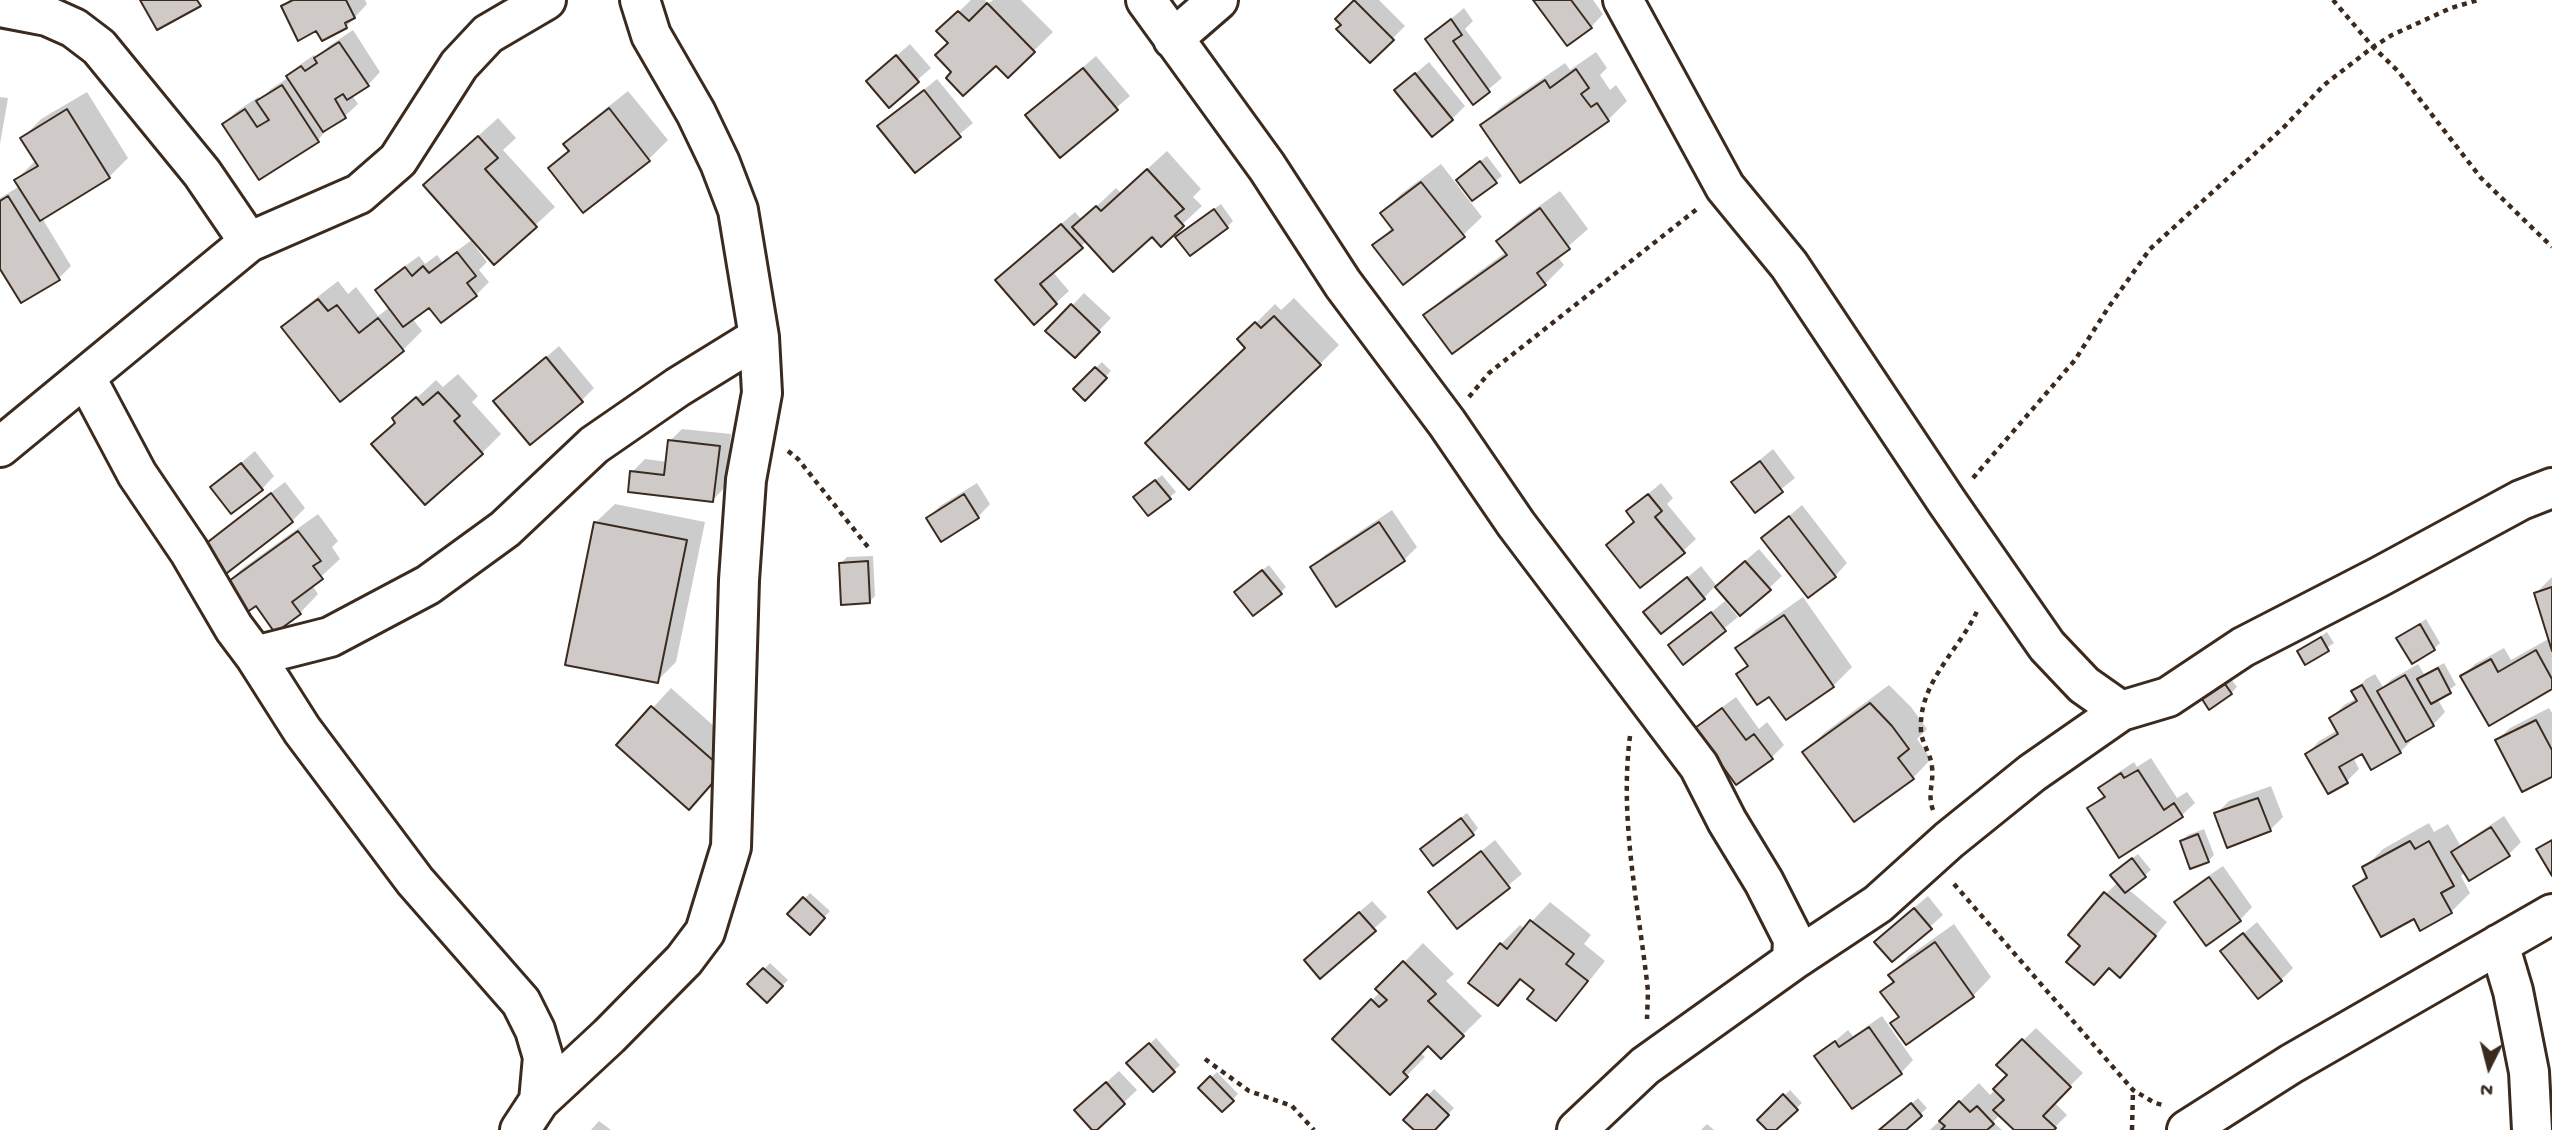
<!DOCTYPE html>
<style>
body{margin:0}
#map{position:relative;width:2552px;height:1130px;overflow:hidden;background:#fff;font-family:"Gochi Hand",sans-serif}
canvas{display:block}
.north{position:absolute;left:2454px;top:1032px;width:70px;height:70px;-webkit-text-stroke:5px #fff;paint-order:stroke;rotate:186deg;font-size:19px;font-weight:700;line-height:28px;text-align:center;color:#3b2a1e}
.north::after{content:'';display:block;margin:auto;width:24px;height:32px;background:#3b2a1e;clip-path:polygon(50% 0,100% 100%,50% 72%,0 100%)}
</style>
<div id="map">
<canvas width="2552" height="1130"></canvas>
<div class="north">N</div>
</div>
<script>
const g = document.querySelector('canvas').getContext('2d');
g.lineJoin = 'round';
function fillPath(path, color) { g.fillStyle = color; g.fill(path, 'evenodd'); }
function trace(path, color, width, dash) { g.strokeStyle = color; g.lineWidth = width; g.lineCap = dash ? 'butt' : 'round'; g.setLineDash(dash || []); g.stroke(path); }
const shadow = new Path2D(`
 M289,0h76l2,4 -21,23 -63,-20z
 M971,0h14l3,4 5,-4h28l32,32 -45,44 -12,-12 -42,8 -4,-29 -11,-12z
 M1356,0h23l26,26 -35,35 -33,-42z
 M1536,0h57l10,14 -12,13z
 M1464,8l9,13 -8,8 37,49 -29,24 -46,-63z
 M353,30l27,42 -12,13 -16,10 6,9 -13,12 -15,10 -12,14 -58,38 -36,-54 12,-12 22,-15 2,3 11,-11 18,-12 12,-13 13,-9 3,3 12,-12z
 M910,44l21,24 -42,37 -8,-36z
 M1596,52l11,16 -7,7 10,15 6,-5 11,16 -19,19 -126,5 19,-18 64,-44 5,7z
 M1096,56l34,40 -70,60 -33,-41z
 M1429,62l36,44 -13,13 -56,-29z
 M937,79l36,44 -58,48 -35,-45z
 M628,91l40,49 -19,19 -65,52 -34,-42 20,-20 -5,-5 19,-18z
 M87,92l41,66 -19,19 -67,41 29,48 -12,12 -59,-13v-67l20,-12 -4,-6 20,-20 -13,-22 18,-19z
 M0,97l8,1 -8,46z
 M498,118l18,20 -13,12 52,57 -61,56 -20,-23 -2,2 15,20 -8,8 10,12 -13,13 -35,26 -12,-16 -17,13 10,13 -19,19 -120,-23 19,-18 36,-28 10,13 8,-7 22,29 12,-9 -13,-17 13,-13 29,-21 6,8 12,-9 5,7 31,-23 -29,-72z
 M1167,151l34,38 -8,8 9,9 -41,38 -9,-10 -65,7 -35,30 17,20 -13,12 -59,-23 78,-68 7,8 34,-32 5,5z
 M1487,156l15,20 -29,23 -9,-25z
 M1441,164l41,53 -19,18 -89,10 19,-18 -11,-14 19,-19z
 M1560,191l28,38 -31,27 7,9 -19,19 -119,32 19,-19 61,-45 -8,-11 19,-19z
 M1221,204l12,17 -6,6 -44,4z
 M1084,293l27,25 -36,38 -27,-25z
 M1294,298l45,47 -19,19 -73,-17 -7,-8 35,-35 6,6z
 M559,346l35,42 -12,12 -86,1z
 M1102,362l9,9 -26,27 -10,-9z
 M458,374l20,22 -6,6 29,32 -19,19 -109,-9 23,-23 -2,-2 42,-39 7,7z
 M682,429l49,5 -6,53 -12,13 -81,-28 13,-13 23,3 2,-21z
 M1773,449l22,29 -40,32 -22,-28z
 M255,451l19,25 -12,13 -50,-2z
 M1162,475l14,17 -28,22 -7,-23z
 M285,482l20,26 -13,13 -74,57 -20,-26 12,-13z
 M977,483l13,21 -12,13 -50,1 12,-12z
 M1661,483l12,15 -6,6 29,35 -13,12 -75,-6 28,-24 -8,-10z
 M615,504l90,18 -29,140 -19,19 -61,-159z
 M1802,505l45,58 -12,13 -72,-38z
 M1392,510l25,37 -13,13 -92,7 13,-12z
 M318,514l20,27 -6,6 8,12 -28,26 6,9 -18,19 -44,-9 -32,-18 19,-18z
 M1759,549l23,27 -13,12 -39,-14z
 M873,556l2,40 -6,6 -28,-39 6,-6z
 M1269,565l17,22 -6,6 -38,-7z
 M1701,566l15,19 -12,13 -58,14z
 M2552,577v110l-90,-10 13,-13 29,-16 7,12 39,-22 -14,-45z
 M1803,597l49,70 -19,19 -63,8 -32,-20 11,-10 -11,-16 18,-18z
 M1725,601l13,16 -55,45 -13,-16z
 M2426,619l14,24 -6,6 -36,-11z
 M2327,632l7,11 -28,19 -7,-11z
 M2444,663l12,22 -19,13 8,14 -12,13 -22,12 2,2 -13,13h-38l-9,5 6,12 -12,12 -40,-27 12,-13 19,-11 -7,-12 13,-13 13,-7 -4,-6 13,-13 9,-5 8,13 9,-8 26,-15 6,10z
 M2231,679l6,8 -6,6 -27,7z
 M1889,685l22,22 16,22 -10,10 14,20 -18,19 -108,-26 19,-19z
 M671,688l71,63 -34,37 -89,-43z
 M1736,697l23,32 8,-7 17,23 -13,13 -74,-30 13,-12z
 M2549,708l3,5v62l-55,-35 13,-12z
 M2151,758l26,40 10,-6 8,11 -13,12 -62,40 -31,-47 16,-14 -4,-6 12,-12 21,-14 3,5z
 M2271,786l12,31 -13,13 -54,-16 13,-13z
 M1467,813l11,15 -5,6 -45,9z
 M2504,816l17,26 -13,13 -43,17 -4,4 9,17 -19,19 -30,16 -6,-11 -60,-31 12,-12 -3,-6 19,-19 46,-26 5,9 14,-8 12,21z
 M2204,829l10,26 -6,6 -26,-20 6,-6z
 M1495,840l27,34 -64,52 -27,-34z
 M2138,854l13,16 -23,19 39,33 -34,41 -50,-17 23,-52 12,-12v-13z
 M2223,866l29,41 -12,13 -64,-17 12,-13z
 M810,893l20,18 -20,21 -20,-18z
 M1928,896l15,19 -50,45 -4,-31z
 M1372,901l15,16 -67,59 -2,-29z
 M1550,902l41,33 -7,9 21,17 -31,39 -18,19 -19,-29 -15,-12 -24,26 3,-60 19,-19 5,4z
 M2257,922l36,46 -12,12 -58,-29z
 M1954,924l37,53 -18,19 -80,27 7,-7 -17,-24 12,-12 -5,-5 19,-19z
 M1423,943l31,31 -8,7 36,35 -41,40 -13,-12 -8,8 5,5 -35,36 -55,-54 45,-47 -2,-3z
 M770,963l18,17 -21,21 -17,-17z
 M1882,1016l31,44 -12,13 -84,-17 31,-26 5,6z
 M2036,1028l47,45 -29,29 13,13 -15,15h-36l-16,-15 -7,7 9,8h-72l49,-47 11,12 20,-20 -11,-11z
 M1156,1038l24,27 -27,25 -24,-27z
 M1119,1071l18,19 -42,40 -6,-32z
 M1217,1072l21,22 -16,16 -22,-22z
 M1434,1089l20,19 -21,22h-16l-11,-10z
 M1790,1090l12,13 -29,27h-4l-10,-10z
 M1918,1098l9,10 -24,22h-22z
 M599,1121l12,9h-20z
 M1707,1124l7,6h-13z`);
const building = new Path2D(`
 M140,0h57l4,6 -44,24z
 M293,0h53l9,18 -10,5 2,5 -25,13 -6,-10 -18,10 -17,-35z
 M1354,0l40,40 -24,23 -34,-34 5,-4 -6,-6z
 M1533,0h38l21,28 -25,18z
 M987,3l48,49 -27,26 -12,-12 -33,30 -17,-18 5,-6 -16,-17 13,-12 -12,-12 22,-20 11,10z
 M1451,19l11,16 -9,6 37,51 -17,13 -48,-66z
 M339,42l30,44 -22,14 -4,-6 -8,5 11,19 -23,14 -37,-56 15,-10 4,5 12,-8 -3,-5z
 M896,55l23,27 -30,26 -23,-27z
 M1083,68l35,42 -58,48 -35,-43z
 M1576,69l13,19 -8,6 10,13 6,-4 12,18 -89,62 -40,-58 65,-45 5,8z
 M1415,73l38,47 -21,17 -38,-47z
 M282,85l37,57 -60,38 -37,-56 23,-15 12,18 12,-7 -13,-19z
 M924,90l37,47 -46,36 -38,-47z
 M609,108l41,53 -67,52 -35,-45 21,-17 -6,-7z
 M67,109l43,69 -70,43 -26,-41 24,-14 -18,-28z
 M478,136l20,22 -13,11 52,58 -43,38 -71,-80z
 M1480,161l17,22 -25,18 -16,-21z
 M1147,169l37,40 -9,7 9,10 -23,21 -9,-10 -39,35 -41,-45 24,-21 5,5z
 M1421,182l44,55 -62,48 -31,-40 21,-15 -13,-17z
 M8,196l52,84 -39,23 -21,-34v-68z
 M1540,208l30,41 -33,24 9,12 -94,69 -29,-39 84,-60 -11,-14z
 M1214,209l14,19 -38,28 -15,-19z
 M1061,224l22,24 -43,36 17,20 -23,21 -39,-45z
 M457,252l19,24 -9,7 10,13 -36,27 -12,-15 -26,19 -28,-37 30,-23 7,9 11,-10 6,7z
 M318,299l10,12 9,-6 22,28 19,-15 26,33 -64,51 -59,-75z
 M1071,304l29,28 -25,26 -30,-27z
 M1274,316l47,49 -132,125 -44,-47 100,-95 -8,-9 18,-17 6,6z
 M546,357l37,45 -53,43 -37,-44z
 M1095,367l12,11 -22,23 -12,-12z
 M438,392l22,24 -6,5 29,33 -58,51 -54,-61 24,-21 -3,-5 24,-21 7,8z
 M668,440l52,6 -7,56 -85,-10 2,-21 34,4z
 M1760,461l23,31 -28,21 -24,-31z
 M241,463l22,27 -32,24 -21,-27z
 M1155,480l16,19 -23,17 -15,-19z
 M271,493l22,29 -75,58 -23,-28z
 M964,494l15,24 -38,24 -15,-24z
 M1648,494l14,17 -7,6 30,36 -45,35 -34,-43 28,-23 -8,-11z
 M1789,516l47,61 -28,21 -47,-60z
 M594,522l93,18 -29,143 -93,-18z
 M1379,522l26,39 -69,46 -26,-40z
 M298,531l23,30 -8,5 10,13 -31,23 9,12 -26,19 -19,-27 -13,9 -21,-29z
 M868,561l2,42 -29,2 -2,-42z
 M1745,561l26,29 -31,26 -25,-29z
 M1262,570l20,24 -29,22 -19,-24z
 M1687,577l18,22 -44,35 -18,-22z
 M2552,587v64l-18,-58z
 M1711,612l15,19 -43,34 -15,-20z
 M1784,615l50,72 -48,33 -17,-23 -12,8 -21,-31 12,-8 -13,-18z
 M2420,624l15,26 -23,14 -16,-26z
 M2321,637l8,14 -24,14 -8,-14z
 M2536,650l16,29v10l-63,37 -29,-50 31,-17 7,13z
 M2438,668l13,25 -20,11 -14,-25z
 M2405,675l29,51 -28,16 -29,-51z
 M2225,684l7,10 -23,16 -7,-11z
 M2362,685l39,68 -30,17 -9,-16 -23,13 9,16 -20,11 -23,-40 33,-20 -9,-16 28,-17 -6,-10z
 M1870,703l22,23 17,23 -11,9 16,21 -60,43 -52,-70z
 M651,706l73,64 -35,40 -73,-65z
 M1722,708l24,32 8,-6 19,25 -37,26 -41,-57z
 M2536,720l16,30v27l-30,15 -27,-52z
 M2138,770l26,40 10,-7 9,14 -64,41 -32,-50 18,-11 -7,-9 23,-15 3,5z
 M2258,798l13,33 -44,17 -13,-35z
 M1461,818l13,17 -41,31 -13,-17z
 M2491,827l19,29 -41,25 -18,-29z
 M2198,834l11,28 -19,7 -10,-28z
 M2552,840v36l-16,-27z
 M2410,841l5,8 14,-8 25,45 -13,7 11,20 -32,18 -6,-12 -33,18 -28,-51 14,-8 -5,-11z
 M1481,851l29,37 -53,41 -29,-37z
 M2132,858l14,19 -21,16 -15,-18z
 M2209,877l32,44 -35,25 -32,-44z
 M2104,892l52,44 -36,42 -11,-10 -15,17 -28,-23 14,-16 -12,-11z
 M803,897l22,21 -15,17 -23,-21z
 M1914,908l18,21 -40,33 -18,-20z
 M1359,912l17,19 -56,48 -16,-19z
 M1530,920l44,34 -8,10 22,17 -32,40 -29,-22 7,-9 -14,-11 -22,27 -30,-23 32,-40 7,6z
 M2243,933l39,48 -24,18 -38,-48z
 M1935,942l39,55 -68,48 -16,-22 9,-6 -19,-25 14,-10 -6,-7z
 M1403,961l33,33 -8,7 36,35 -23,23 -13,-13 -25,26 5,5 -18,18 -58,-56 39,-40 8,8 8,-7 -12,-11z
 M763,968l20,18 -16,17 -20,-19z
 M1869,1027l33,47 -50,35 -38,-53 21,-15 4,6z
 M2022,1039l49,48 -28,29 13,12 -2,2h-40l-21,-20 11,-10 -11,-11 14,-14 -11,-10z
 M1149,1043l26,29 -22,20 -27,-29z
 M1210,1076l24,25 -12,11 -24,-24z
 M1106,1082l19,22 -28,26h-5l-18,-20z
 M1427,1094l22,21 -14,15h-21l-11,-10z
 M1783,1094l15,16 -22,20h-9l-10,-10z
 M1959,1101l11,11 7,-6 17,18 -7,6h-46l4,-4 -6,-5z
 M1911,1103l11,13 -16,14h-27z`);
const path = new Path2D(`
 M2333,0l40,47 25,24 83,107 71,69
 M1469,397l20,-24 208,-164
 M788,451l10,8 70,88
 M1973,478l102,-118 33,-52 42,-59 134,-122 40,-42 49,-38 19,-12 59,-27 27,-8
 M1630,736c-11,85 9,171 18,255l-1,28
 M1933,810c-6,-16 1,-27 -1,-43 -1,-13 -10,-23 -11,-36 -3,-49 39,-81 57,-122
 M1954,884l179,206 22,13 8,2
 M1205,1059l44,32 43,15 22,24
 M2132,1130l1,-40`);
const minor = new Path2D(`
 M1146,0l121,167 76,117 104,139 69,101 183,242 28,55 37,61 29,57 -1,22 -147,105 -68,64
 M1623,0l102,187 64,78 158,237 100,144 37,39 37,26 47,-14 75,-50 136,-70 142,-77 31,-12
 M0,7l47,9 27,12 25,19 103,126 47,69
 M1173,39l45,-39
 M86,378l51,96 52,77 45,77 21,28 47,74 113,151 106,121 14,28 8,27 -4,44
 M0,447l249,-205 110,-48 39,-34 61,-95 29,-31 58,-34
 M255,656l75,-19 98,-52 77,-56 89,-84 84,-58 81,-50
 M2499,944l14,47 16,81 3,58
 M1792,961l86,-57 71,-64 83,-67 89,-62
 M520,1130l19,-29 70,-65 75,-76 21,-28 26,-85 8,-267 7,-100 16,-87 -3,-56 -21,-127 -18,-47 -24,-50 -45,-78 -11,-35
 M2187,1130l104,-66 261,-150`);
fillPath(shadow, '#0003');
fillPath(building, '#cfcac7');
trace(building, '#3b2a1e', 2);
trace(minor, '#3b2a1e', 44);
trace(path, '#3b2a1e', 4.5, [5, 5]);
trace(minor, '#fff', 38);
</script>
